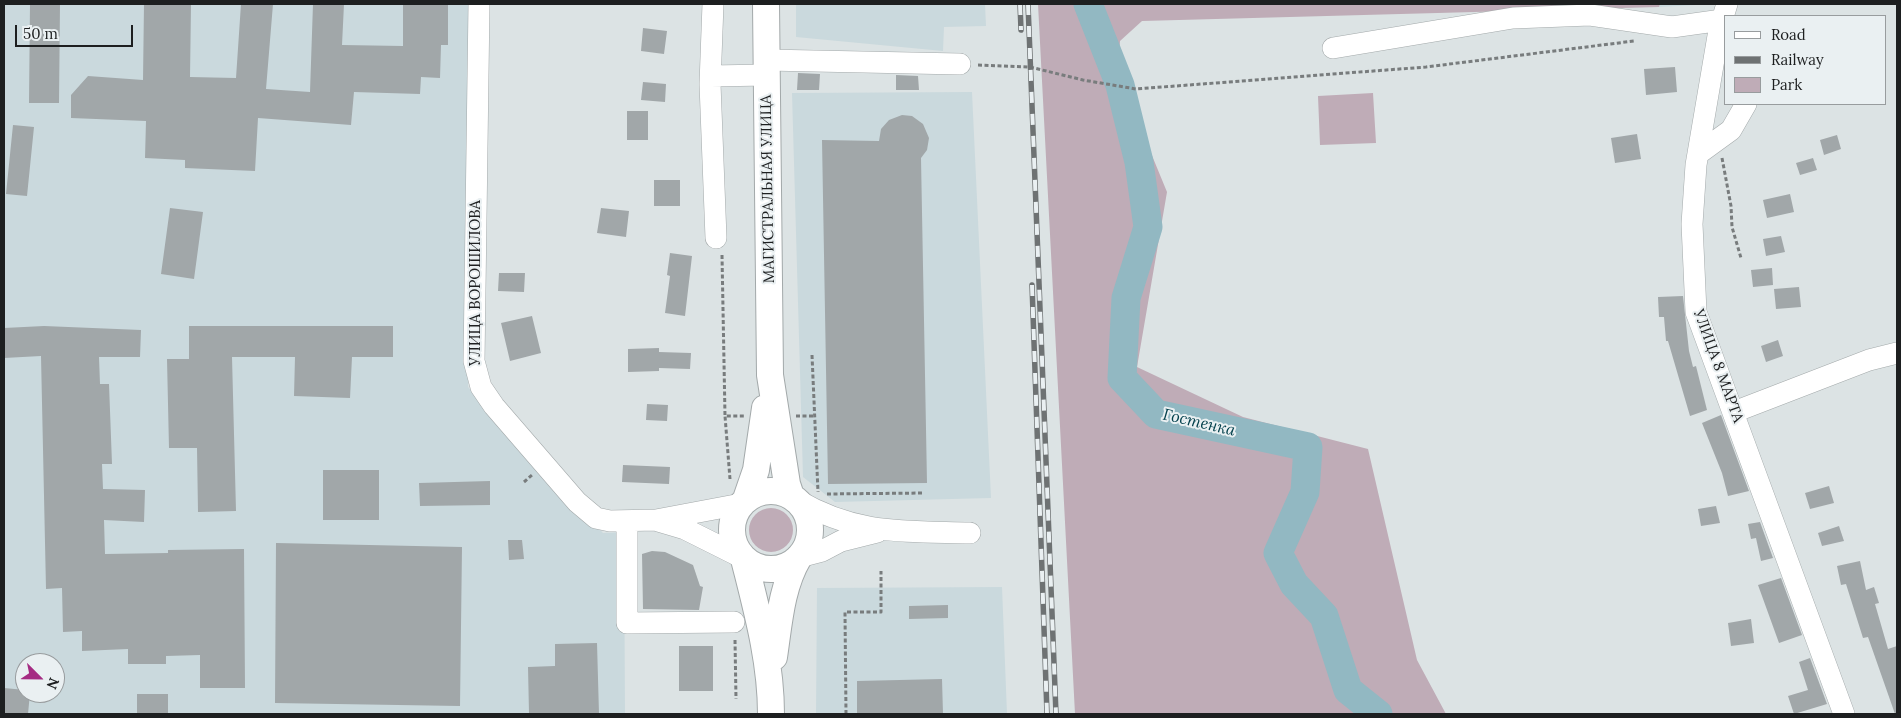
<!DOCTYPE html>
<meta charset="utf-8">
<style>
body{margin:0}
#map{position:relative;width:1901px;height:718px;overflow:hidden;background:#dce3e4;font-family:Lora,serif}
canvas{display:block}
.frame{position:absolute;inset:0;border:5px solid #1d1f20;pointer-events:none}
.legend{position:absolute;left:1724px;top:15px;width:162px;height:90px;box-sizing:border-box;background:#eaf0f2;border:1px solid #989c9e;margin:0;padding:6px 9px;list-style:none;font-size:15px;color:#1d1f20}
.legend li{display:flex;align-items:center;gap:10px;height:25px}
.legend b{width:25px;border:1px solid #989c9e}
.north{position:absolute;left:15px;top:653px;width:50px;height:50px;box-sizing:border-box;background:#eaf0f2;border:1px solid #989c9e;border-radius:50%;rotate:113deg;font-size:14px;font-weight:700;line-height:20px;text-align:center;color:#1d1f20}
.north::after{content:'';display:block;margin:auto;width:18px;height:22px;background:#a52c83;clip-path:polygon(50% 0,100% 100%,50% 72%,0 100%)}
.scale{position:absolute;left:15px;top:25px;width:118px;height:22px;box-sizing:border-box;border:2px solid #1d1f20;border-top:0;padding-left:6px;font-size:15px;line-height:18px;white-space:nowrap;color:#1d1f20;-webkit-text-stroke:4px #eaf0f2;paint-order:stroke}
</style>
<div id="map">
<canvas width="1901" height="718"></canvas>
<div class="frame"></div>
<ul class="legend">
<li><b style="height:6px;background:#fff"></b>Road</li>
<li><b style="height:6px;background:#6e7273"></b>Railway</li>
<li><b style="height:14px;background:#bfacb7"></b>Park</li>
</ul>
<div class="north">N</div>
<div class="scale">50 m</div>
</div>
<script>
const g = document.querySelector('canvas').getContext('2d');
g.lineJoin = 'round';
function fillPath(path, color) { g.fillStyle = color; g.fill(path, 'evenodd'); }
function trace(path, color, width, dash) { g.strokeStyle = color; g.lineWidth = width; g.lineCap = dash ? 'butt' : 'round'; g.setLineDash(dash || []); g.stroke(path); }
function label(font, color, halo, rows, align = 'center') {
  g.font = font + ' Lora,serif'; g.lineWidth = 4; g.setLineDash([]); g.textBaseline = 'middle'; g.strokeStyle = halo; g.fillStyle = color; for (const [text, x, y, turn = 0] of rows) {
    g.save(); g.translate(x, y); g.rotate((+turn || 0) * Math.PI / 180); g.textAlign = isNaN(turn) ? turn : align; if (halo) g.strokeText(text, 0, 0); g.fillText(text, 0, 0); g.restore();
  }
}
const built = new Path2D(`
 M4,4h474l-10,383 135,146 21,-1 1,182h-621zM25,663h30v30h-30z
 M796,4h189l1,22 -42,1 -1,24 -147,-14z
 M1660,4h53l-54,3z
 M972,92l19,406 -156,4 -32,-25 -11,-384z
 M1002,587l5,127h-191l1,-126z`);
const green = new Path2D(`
 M1038,4h622l-1,3 -517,14 -22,20 -2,32 49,119 -30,175 106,50 125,32 49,211 29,54h-371z
 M1373,93l3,50 -56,2 -2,-49z
 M749 530a22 22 0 1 1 44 0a22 22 0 1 1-44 0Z`);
const river = new Path2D(`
 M1088,4l32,81 19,77 9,65 -22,71 -4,80 34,36 152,33 -3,45 -27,61 16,31 30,32 24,74 30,24`);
const building = new Path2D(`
 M30,4h30l-1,99h-30z
 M144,4h47l-1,73 46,1 5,-74h32l-7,85 44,3 3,-88h31l-2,41 61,1v-42h45v41h-7l-1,33 -19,-1 -1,17 -66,-2 -3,33 -93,-7 -3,53 -70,-3v-8l-40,-2 1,-37 -75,-3v-23l17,-19 55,4z
 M643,28l24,3 -3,23 -23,-3z
 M1675,67l2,25 -31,3 -2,-26z
 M798,73l22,1 -1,16h-22z
 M896,75l22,1 1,14h-23z
 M643,82l23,2 -1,18 -24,-2z
 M627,111h21v29h-21z
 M902,115l10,1 11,8 6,14 -2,12 -6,8 6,325 -99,1 -6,-344 57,1 2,-12 8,-9z
 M13,125l21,2 -7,69 -21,-2z
 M1637,134l4,25 -26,4 -4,-25z
 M1837,135l4,14 -17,6 -4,-15z
 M1813,158l4,12 -17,5 -4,-12z
 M654,180h26v26h-26z
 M1790,194l4,18 -27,6 -4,-18z
 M170,208l33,4 -9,67 -33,-5z
 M601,208l28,3 -3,26 -29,-4z
 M1781,236l4,16 -19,4 -3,-17z
 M670,253l22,3 -7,60 -20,-3 5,-37 -3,-1z
 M1772,268l1,17 -20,2 -2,-17z
 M499,273h26l-1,19 -26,-1z
 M1799,287l2,20 -25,2 -2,-20z
 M1683,296l6,55 4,16 3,-1 11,44 -17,6 -22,-75h-2l-2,-24h-5l-1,-20z
 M532,316l9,37 -31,8 -9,-38z
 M44,326l97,4 -1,27h-41l1,27h9l3,80h-10l1,25 42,1 -1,32 -40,-2 1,34 63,-1v-3l76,-1 1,139h-45v-33l-34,1v8h-38v-15l-46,2v-20l-19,1 -1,-44 -16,1 -5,-233 -37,2v-30z
 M189,326h204v31h-41l-2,41 -56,-2 1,-39h-63l4,154 -38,1 -1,-64h-28l-2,-89h22z
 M1778,340l5,16 -17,6 -5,-16z
 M659,348v4l32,1 -1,16 -31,-1v3l-31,1v-23z
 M647,404l21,1 -1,16 -21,-1z
 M1721,415l28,76 -21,5 -6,-23 -20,-50z
 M623,465l47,2 -1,17 -47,-2z
 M323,470h56v50h-56z
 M490,481v24l-70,1 -1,-23z
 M1829,486l5,17 -24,6 -5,-16z
 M1716,506l4,17 -19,3 -3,-17z
 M1760,522l13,36 -12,3 -5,-23 -5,1 -3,-15z
 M1839,526l5,15 -22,5 -4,-13z
 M508,540h14l2,19 -15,1z
 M276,543l186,4 -2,159 -185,-3z
 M652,551l13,1 28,13 7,21 3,1 -4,23 -56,-1 -1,-55z
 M1860,561l6,29 8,-3 5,16 -4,1 13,45 9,-3v68h-2l-27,-77 -5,1 -17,-54 -5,1 -4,-19z
 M1781,578l21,57 -23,8 -21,-58z
 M948,605v13l-39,1v-13z
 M1751,619l3,24 -23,3 -3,-23z
 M597,643l2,71 -70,-1 -1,-46 27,-1v-22z
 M679,646h34v45h-34z
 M1810,658l17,46 -33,10 -6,-18 20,-6 -9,-28z
 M942,679l1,35h-86v-33z
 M4,688l21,2v3h5l-2,21h-24z
 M137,694h31v20h-31z`);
const path = new Path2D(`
 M978,65l52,2 53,13 53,9 290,-22 208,-26
 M1722,158l9,48 1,21 9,31
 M722,255l3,161
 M812,355l6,137
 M796,416h17
 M730,479l-5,-63h20
 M524,482l8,-7
 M827,494l97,-1
 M735,640l1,59
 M846,714l-1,-102h36v-41`);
const minor = new Path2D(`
 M479,4l-5,357 7,26 13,19 83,96 19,16 14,3 46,-1 85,-16
 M713,4l-3,80 6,154
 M1727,4l-8,26 -23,135 -4,59 4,88 148,402
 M1333,48l180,-30 77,-3 82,12 50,-7
 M766,60l194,4
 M711,76l56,-1
 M1698,154l33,-24 15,-26
 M1734,412l135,-52 28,-7
 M797,500c59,35 107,31 173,33
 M627,521v102l107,-1
 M658,521l27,8 56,28
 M799,557l23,-6 19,-10 36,-9`);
const major = new Path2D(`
 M766,4l4,371 17,109 4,12
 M732 530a39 39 0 1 1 78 0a39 39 0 1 1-78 0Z
 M746,499l10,-29 9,-62
 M744,559c13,52 27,102 27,155
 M774,657c5,-33 7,-70 25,-100`);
const rail = new Path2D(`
 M1020,4l1,26
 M1028,4l28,710
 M1032,285l15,429`);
const streetNames = [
 ["МАГИСТРАЛЬНАЯ УЛИЦА",768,189,-91],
 ["УЛИЦА ВОРОШИЛОВА",476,283,-90],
 ["УЛИЦА 8 МАРТА",1718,366,70]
];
const waterNames = [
 ["Гостенка",1199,423,13]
];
fillPath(built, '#cad9dd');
fillPath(green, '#bfacb7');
trace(river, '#92b8c2', 29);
fillPath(building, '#a1a7a9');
trace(minor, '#a3a9aa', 22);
trace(major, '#a3a9aa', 28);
trace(path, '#787c7d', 3, [4, 2.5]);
trace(minor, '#fff', 21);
trace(major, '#fff', 26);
trace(rail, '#6e7273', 5.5);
trace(rail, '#eaf0f2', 4, [11]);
label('15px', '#1d1f20', '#eaf0f2', streetNames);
label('italic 16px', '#03404c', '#eaf0f2', waterNames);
</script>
